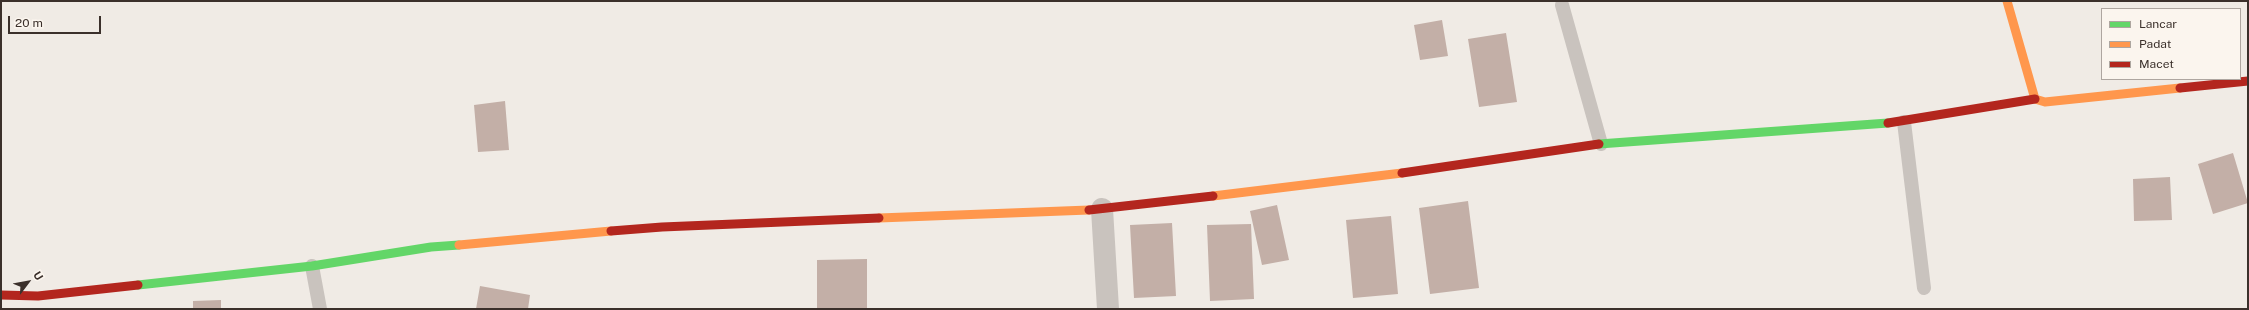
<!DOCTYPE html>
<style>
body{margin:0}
#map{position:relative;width:2249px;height:310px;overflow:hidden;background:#f0ebe5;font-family:"Public Sans",sans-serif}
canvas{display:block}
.frame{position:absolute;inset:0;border:2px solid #3b302b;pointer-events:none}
.legend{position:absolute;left:2101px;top:8px;width:140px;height:72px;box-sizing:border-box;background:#fbf5ee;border:1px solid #aea6a0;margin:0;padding:5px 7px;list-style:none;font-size:12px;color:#3b302b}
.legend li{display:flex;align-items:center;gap:8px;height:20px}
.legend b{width:20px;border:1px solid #aea6a0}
.north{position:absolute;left:8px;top:262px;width:40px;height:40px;-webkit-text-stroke:3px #fbf5ee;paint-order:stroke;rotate:58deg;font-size:11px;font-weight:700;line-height:16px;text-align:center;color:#3b302b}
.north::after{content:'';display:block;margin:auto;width:14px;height:18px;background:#3b302b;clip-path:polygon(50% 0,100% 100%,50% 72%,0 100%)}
.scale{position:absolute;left:8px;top:16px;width:93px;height:18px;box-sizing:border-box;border:2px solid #3b302b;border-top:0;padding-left:5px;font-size:12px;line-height:14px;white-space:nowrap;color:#3b302b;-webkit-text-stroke:3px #fbf5ee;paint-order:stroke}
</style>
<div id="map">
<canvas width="2249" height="310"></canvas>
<div class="frame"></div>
<ul class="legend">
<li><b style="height:5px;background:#63d668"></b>Lancar</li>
<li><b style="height:5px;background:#ff974d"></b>Padat</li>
<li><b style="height:5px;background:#b3261e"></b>Macet</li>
</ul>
<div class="north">U</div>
<div class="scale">20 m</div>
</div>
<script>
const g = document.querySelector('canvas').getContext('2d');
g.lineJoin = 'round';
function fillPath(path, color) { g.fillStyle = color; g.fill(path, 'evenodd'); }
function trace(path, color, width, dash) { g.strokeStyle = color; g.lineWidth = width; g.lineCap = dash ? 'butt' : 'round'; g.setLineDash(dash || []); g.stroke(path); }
const building = new Path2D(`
 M1442,20l6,36 -28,4 -6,-35z
 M1506,33l11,69 -38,5 -11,-68z
 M505,101l4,49 -31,2 -4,-47z
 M2233,153l15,50 -35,11 -15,-50z
 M2170,177l2,43 -38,1 -1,-42z
 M1468,201l11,87 -49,6 -11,-86z
 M1277,205l12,55 -27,5 -12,-54z
 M1391,216l7,78 -45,4 -7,-78z
 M1172,223l4,73 -42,2 -4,-73z
 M1251,224l3,75 -44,2 -3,-76z
 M867,259v50h-50v-49z
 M480,286l50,9 -2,14h-52z
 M221,300v9h-28v-8z`);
const lane = new Path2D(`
 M1562,5l39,139
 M1904,122l20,166
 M312,266l8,43`);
const street = new Path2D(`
 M1102,209l6,100`);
const fast = new Path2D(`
 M1599,144l289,-21
 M138,285l174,-19 119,-19 28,-2`);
const slow = new Path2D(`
 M2007,1l28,98 10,3 135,-14
 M1213,196l189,-23
 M879,218l210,-8
 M459,245l152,-14`);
const jam = new Path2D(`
 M2180,88l68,-7
 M1888,123l147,-24
 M1402,173l197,-29
 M1089,210l124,-14
 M611,231l51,-4 217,-9
 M1,295l37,1 100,-11`);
fillPath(building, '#c3afa7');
trace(lane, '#c9c3be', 14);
trace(street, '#c9c3be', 22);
trace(fast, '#63d668', 9);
trace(slow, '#ff974d', 9);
trace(jam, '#b3261e', 9);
</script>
